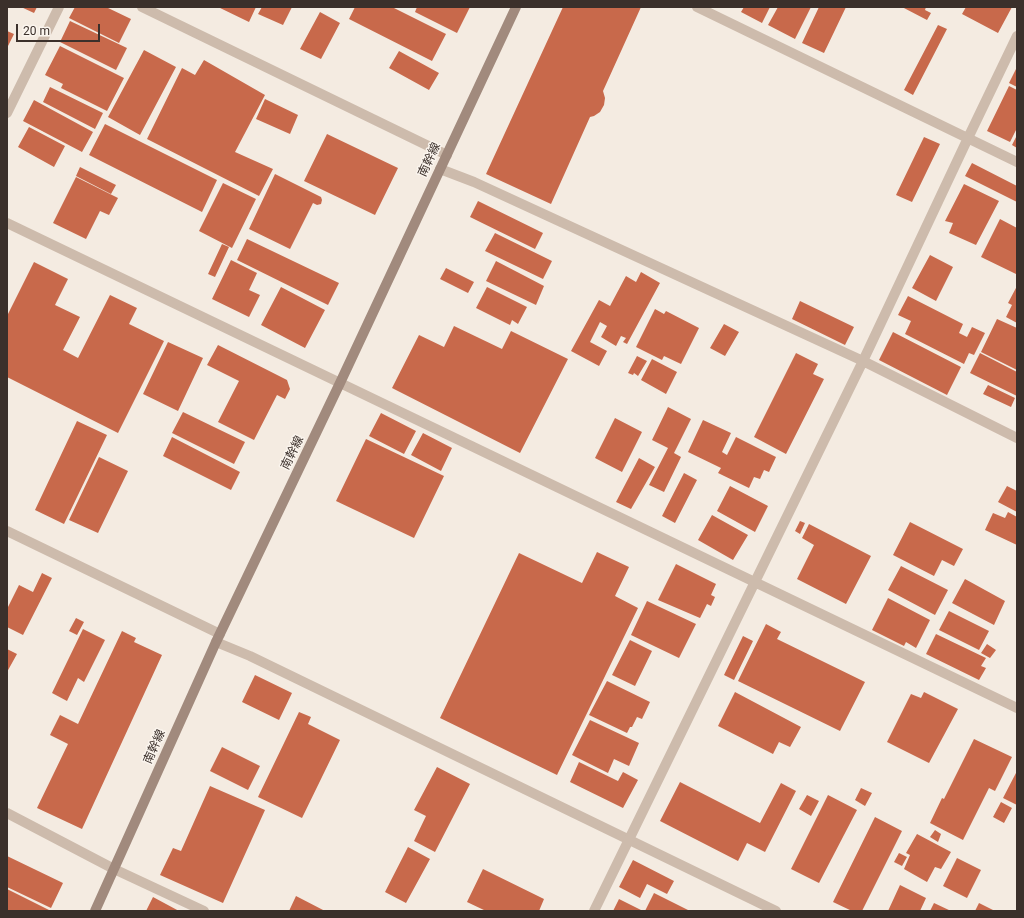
<!DOCTYPE html>
<meta charset="utf-8">
<style>
body{margin:0}
#map{position:relative;width:1024px;height:918px;overflow:hidden;background:#f4ebe1;font-family:Roboto,sans-serif}
canvas{display:block}
.frame{position:absolute;inset:0;border:8px solid #3b302b;pointer-events:none}
.scale{position:absolute;left:16px;top:24px;width:84px;height:18px;box-sizing:border-box;border:2px solid #3b302b;border-top:0;padding-left:5px;font-size:12px;line-height:14px;white-space:nowrap;color:#3b302b;-webkit-text-stroke:3px #fbf5ee;paint-order:stroke}
</style>
<div id="map">
<canvas width="1024" height="918"></canvas>
<div class="frame"></div>
<div class="scale">20 m</div>
</div>
<script>
const g = document.querySelector('canvas').getContext('2d');
g.lineJoin = 'round';
function fillPath(path, color) { g.fillStyle = color; g.fill(path, 'evenodd'); }
function trace(path, color, width, dash) { g.strokeStyle = color; g.lineWidth = width; g.lineCap = dash ? 'butt' : 'round'; g.setLineDash(dash || []); g.stroke(path); }
function label(font, color, halo, rows, align = 'center') {
  g.font = font + ' Roboto,"Noto Sans JP",sans-serif'; g.lineWidth = 3; g.setLineDash([]); g.textBaseline = 'middle'; g.strokeStyle = halo; g.fillStyle = color; for (const [text, x, y, turn = 0] of rows) {
    g.save(); g.translate(x, y); g.rotate((+turn || 0) * Math.PI / 180); g.textAlign = isNaN(turn) ? turn : align; if (halo) g.strokeText(text, 0, 0); g.fillText(text, 0, 0); g.restore();
  }
}
const building = new Path2D(`
 M21,7h16l-3,6z
 M75,7h31l25,12 -12,24 -50,-25z
 M218,7h38l-7,15z
 M262,7h30l-9,18 -25,-11z
 M355,7h37l54,27 -14,27 -83,-42z
 M417,7h53l-13,26 -42,-21z
 M563,7h78l-38,84 2,7 -1,7 -4,7 -6,4 -4,1 -39,87 -65,-30z
 M744,7h26l-8,16 -21,-11z
 M778,7h33l-16,32 -27,-14z
 M819,7h27l-22,46 -22,-10z
 M902,7h24l-1,3 6,3 -4,7z
 M966,7h46l-14,26 -36,-19z
 M320,12l20,11 -19,36 -21,-10z
 M70,21l57,27 -11,22 -56,-28z
 M938,25l9,4 -34,66 -9,-5z
 M7,31l7,3 -7,14z
 M60,46l64,32 -17,33 -46,-23 2,-4 -18,-9z
 M144,50l32,17 -36,68 -32,-18z
 M399,51l40,22 -10,17 -40,-22z
 M204,60l61,35 -30,57 38,17 -14,27 -112,-57 35,-71 13,7z
 M1017,67v20l-8,-4z
 M1009,86l8,4v38l-7,14 -23,-11z
 M50,87l53,26 -8,16 -52,-27z
 M265,99l33,16 -8,19 -34,-15z
 M34,100l59,32 -11,20 -59,-31z
 M105,124l112,56 -15,32 -113,-57z
 M29,127l36,19 -11,21 -36,-20z
 M327,134l71,34 -23,47 -71,-34z
 M1017,135v13l-5,-3z
 M924,137l16,7 -28,58 -16,-7z
 M972,163l45,23v16l-52,-26z
 M80,167l36,18 -5,9 -35,-18z
 M275,174l46,23 1,3 -1,4 -4,1 -4,-2 -23,46 -41,-20z
 M76,177l42,21 -9,17 -9,-4 -14,28 -33,-16z
 M223,183l33,16 -24,49 -33,-17z
 M964,184l35,17 -23,44 -27,-12 4,-10 -8,-2z
 M478,201l65,32 -8,16 -65,-32z
 M1000,219l17,9v44l-1,2 -35,-17z
 M495,233l57,28 -9,18 -58,-28z
 M247,239l92,44 -11,22 -91,-45z
 M222,244l7,3 -14,30 -7,-3z
 M930,255l23,12 -17,34 -24,-13z
 M231,260l26,13 -8,17 11,5 -11,22 -37,-18z
 M496,261l48,25 -8,19 -50,-24z
 M34,262l34,17 -13,26 25,12 -17,33 15,8 32,-63 27,13 -8,16 35,17 -46,92 -111,-56v-61z
 M446,268l28,14 -6,11 -28,-14z
 M641,272l19,11 -33,61 -4,-2 3,-4 -5,-2 -5,10 -15,-9 6,-11 -7,-4 -10,20 17,9 -8,15 -28,-15 28,-51 11,6 16,-30 10,6z
 M1017,286v37l-11,-6 6,-12 -4,-2z
 M281,287l44,23 -20,38 -44,-23z
 M487,287l40,20 -9,17 -6,-4 -2,5 -34,-17z
 M908,296l55,28 -4,9 8,4 5,-10 13,6 -11,22 -5,-2 -5,11 -59,-30 6,-13 -13,-6z
 M800,301l54,26 -9,18 -53,-26z
 M655,309l9,5 2,-3 33,17 -18,36 -17,-8 -2,4 -26,-13z
 M997,319l20,9v42l-36,-18z
 M724,324l15,8 -14,24 -15,-8z
 M454,326l48,23 9,-18 57,28 -48,94 -128,-65 27,-53 25,12z
 M893,332l68,35 -14,28 -68,-35z
 M168,342l35,16 -25,53 -35,-17z
 M218,345l69,35 3,9 -5,10 -8,-4 -23,45 -36,-18 21,-41 -32,-16z
 M796,353l22,11 -5,10 11,5 -38,75 -32,-17z
 M980,353l37,19v24l-47,-23z
 M637,356l10,5 -9,15 -4,-3 -1,2 -5,-2z
 M652,359l25,13 -11,22 -25,-14z
 M988,385l27,13 -4,9 -28,-13z
 M668,407l23,12 -17,34 7,4 -17,35 -15,-7 19,-37 -16,-8z
 M183,412l62,30 -11,22 -62,-31z
 M381,413l35,18 -12,23 -35,-18z
 M615,418l27,14 -20,40 -27,-14z
 M703,420l28,13 -9,19 5,3 9,-18 40,20 -7,15 -5,-2 -4,9 -6,-2 -5,11 -31,-15 3,-5 -33,-16z
 M77,421l30,14 -43,89 -29,-14z
 M423,433l29,15 -11,23 -30,-16z
 M172,437l68,35 -9,18 -68,-34z
 M366,439l78,37 -30,62 -78,-37z
 M99,457l29,14 -30,62 -29,-13z
 M639,458l16,9 -24,42 -15,-7z
 M684,473l13,7 -22,43 -13,-7z
 M730,486l38,20 -13,26 -38,-21z
 M1007,486l10,5v21l-19,-10z
 M1008,512l9,5v28l-32,-15 8,-17 12,5z
 M712,515l36,20 -15,25 -35,-20z
 M800,521l5,2 -5,11 -5,-3z
 M910,522l53,27 -9,17 -12,-6 -8,16 -41,-21z
 M809,524l62,32 -25,48 -49,-25 17,-34 -12,-7z
 M597,552l32,15 -14,29 23,12 -81,167 -117,-57 79,-165 63,30z
 M676,564l40,20 -5,11 4,2 -4,9 -4,-2 -7,14 -42,-18z
 M901,566l47,24 -13,25 -47,-25z
 M42,573l10,5 -29,57 -16,-8v-18l12,-24 14,7z
 M965,579l40,22 -11,24 -42,-22z
 M888,598l42,22 -14,28 -10,-6 -2,4 -32,-16z
 M647,601l49,23 -17,34 -48,-23z
 M949,611l40,20 -10,19 -40,-20z
 M76,618l8,4 -7,13 -8,-4z
 M766,624l15,8 -4,7 88,43 -25,49 -102,-50z
 M83,629l22,11 -21,42 -6,-4 -11,23 -15,-8z
 M122,631l14,7 -2,4 28,13 -80,174 -45,-21 31,-64 -18,-9 10,-20 18,9z
 M936,634l50,24 -5,8 5,2 -7,12 -53,-26z
 M743,636l10,5 -19,39 -10,-5z
 M630,640l22,11 -17,35 -23,-11z
 M987,644l9,6 -6,8 -9,-5z
 M7,649l10,5 -10,18z
 M255,675l37,18 -13,27 -37,-18z
 M607,681l43,21 -8,17 -5,-2 -5,10h-2l-3,6 -38,-18z
 M735,692l66,35 -11,20 -11,-5 -6,12 -55,-28z
 M924,692l34,17 -29,54 -42,-21 24,-48 10,4z
 M299,712l12,5 -3,7 32,16 -38,78 -44,-21z
 M590,720l49,23 -10,23 -15,-7 -6,14 -36,-18z
 M974,739l38,18 -17,34 -6,-3 -26,52 -33,-17 12,-25 2,1z
 M222,747l38,19 -12,24 -38,-19z
 M579,762l39,19 5,-9 15,8 -15,28 -53,-26z
 M437,767l33,17 -35,68 -21,-11 12,-25 -12,-6z
 M1017,771v34l-14,-7z
 M680,782l80,41 21,-40 15,8 -31,61 -18,-9 -9,18 -78,-40z
 M210,786l55,24 -42,93 -63,-28 13,-27 8,3z
 M861,788l11,5 -7,13 -10,-6z
 M807,795l12,6 -8,15 -12,-7z
 M828,795l29,15 -38,73 -28,-14z
 M1001,802l11,6 -8,15 -11,-6z
 M875,817l27,14 -40,80h-10l-19,-9z
 M935,830l6,4 -3,8 -8,-5z
 M917,834l34,18 -10,17 -6,-2 -8,15 -23,-13 6,-14 -4,-2z
 M408,847l22,12 -24,44 -21,-11z
 M899,853l8,4 -5,9 -8,-4z
 M7,856l56,27 -12,25 -44,-21z
 M957,858l24,12 -14,28 -24,-12z
 M633,860l41,21 -7,13 -20,-10 -7,14 -21,-11z
 M483,869l61,30 -5,12h-53l-19,-9z
 M900,885l26,13 -6,13h-32z
 M7,889l44,22h-44z
 M654,893l36,18h-45z
 M296,896l29,15h-36z
 M153,897l26,14h-33z
 M619,899l24,12h-30z
 M934,903l17,8h-21z
 M979,903l16,8h-20z`);
const lane = new Path2D(`
 M216,642l34,14 526,255`);
const street = new Path2D(`
 M142,7l305,148
 M697,7l320,155
 M7,113l52,-106
 M440,169l34,13 389,179 154,77
 M7,223l1010,485
 M7,531l213,103
 M7,813l107,56 90,42
 M594,911l269,-550 105,-223 49,-102`);
const secondary = new Path2D(`
 M95,911l121,-269 124,-259 176,-376`);
const streetNames = [
 ["南幹線",430,160,-65],
 ["南幹線",293,453,-64],
 ["南幹線",155,747,-66]
];
fillPath(building, '#c8694b');
trace(lane, '#cdbbac', 10);
trace(street, '#cdbbac', 10);
trace(secondary, '#a18a7d', 10);
label('12px', '#3b302b', '#fbf5ee', streetNames);
</script>
